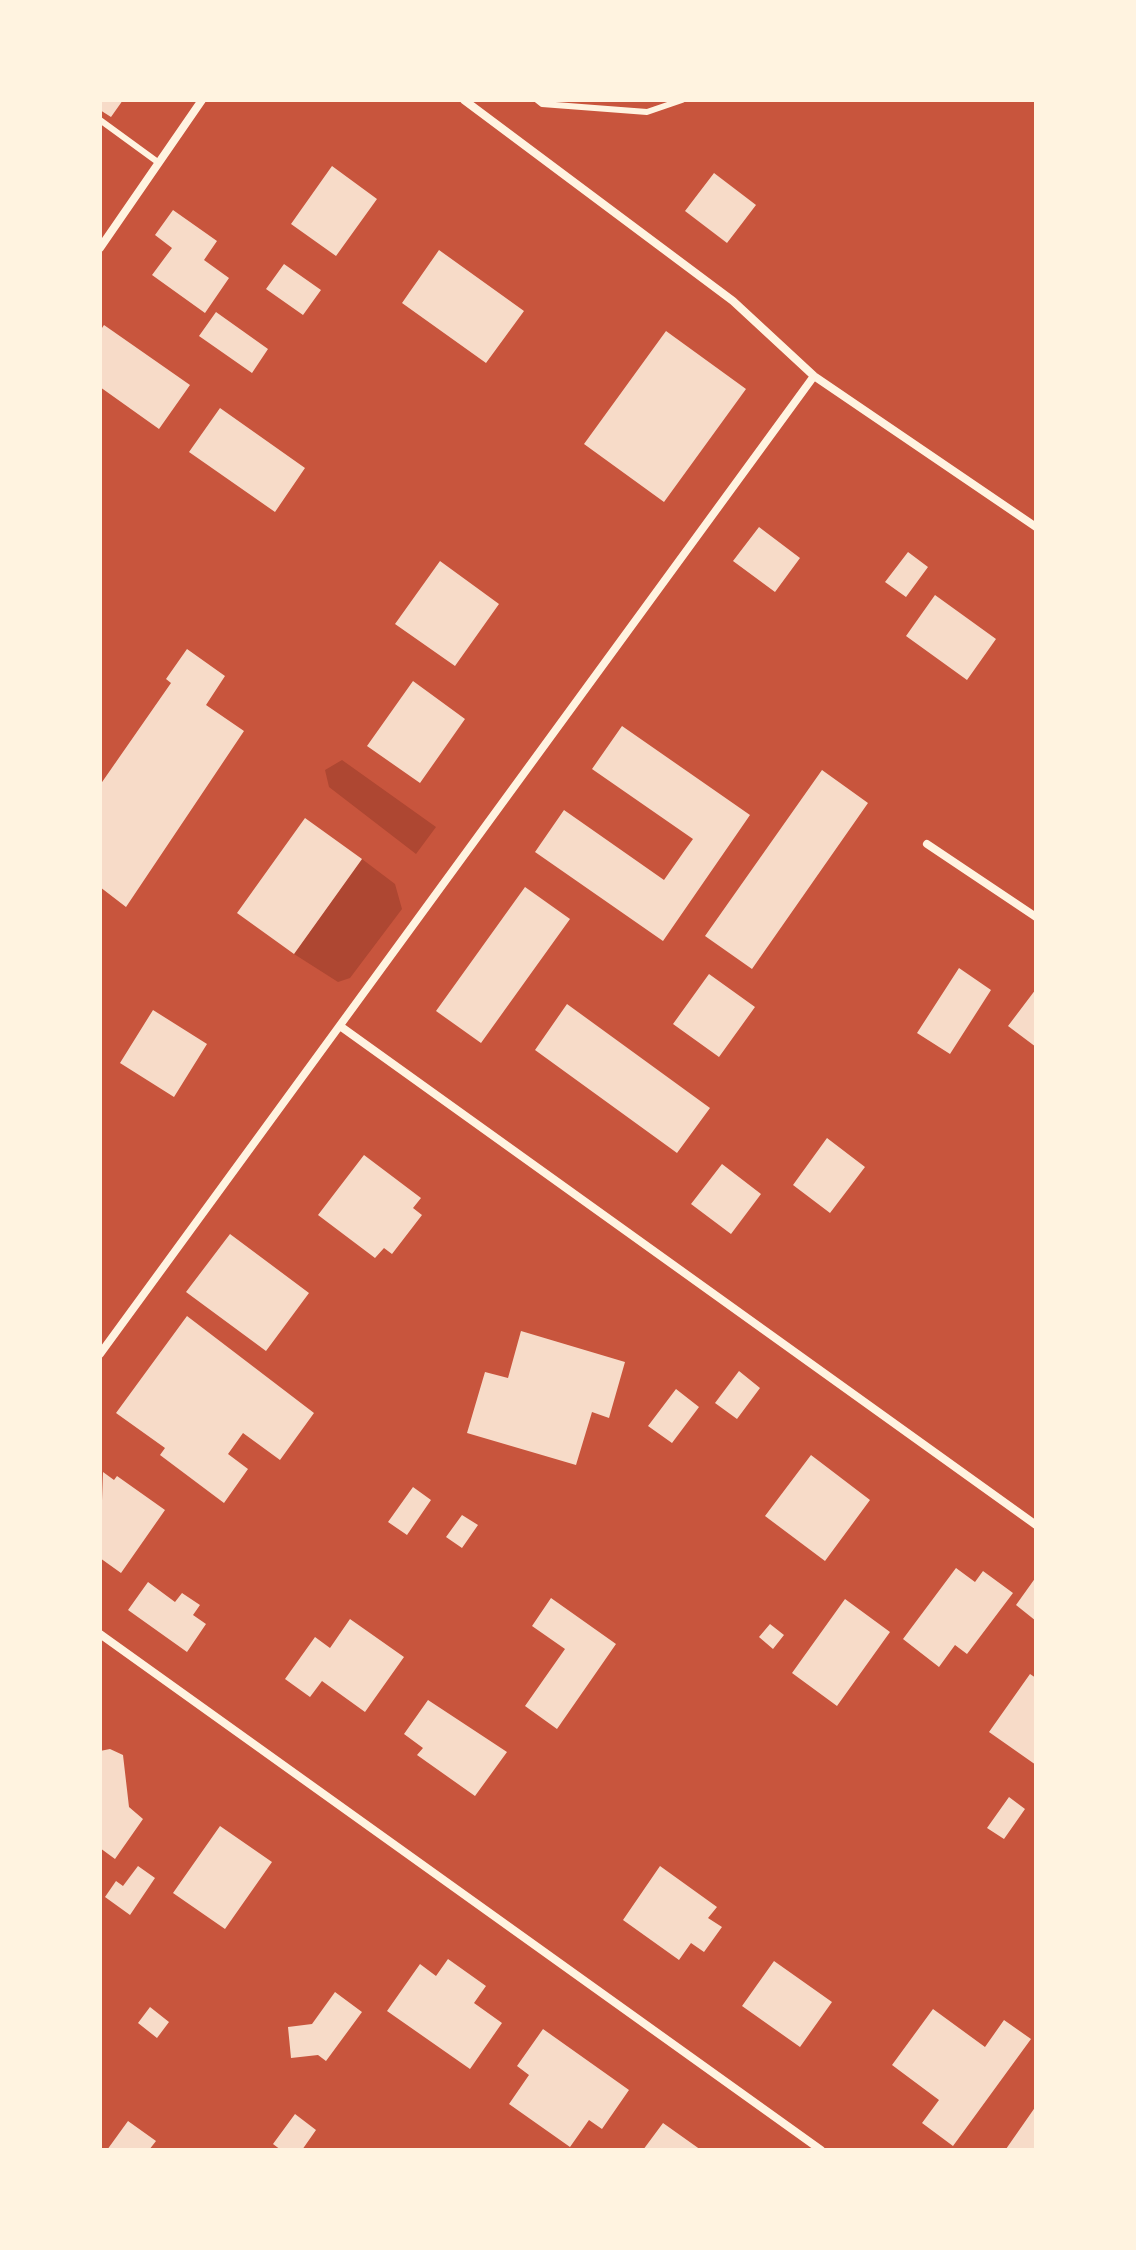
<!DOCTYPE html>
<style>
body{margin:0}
#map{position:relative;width:1136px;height:2250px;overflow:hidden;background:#c8553d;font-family:Merriweather,serif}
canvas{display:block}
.frame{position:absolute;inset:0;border:102px solid #fff3e0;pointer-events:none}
</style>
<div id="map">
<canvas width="1136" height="2250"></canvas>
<div class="frame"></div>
</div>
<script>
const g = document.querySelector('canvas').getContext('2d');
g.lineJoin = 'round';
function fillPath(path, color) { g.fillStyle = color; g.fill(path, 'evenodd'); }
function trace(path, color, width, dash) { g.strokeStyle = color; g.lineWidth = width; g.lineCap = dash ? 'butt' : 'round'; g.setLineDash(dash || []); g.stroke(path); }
const green = new Path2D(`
 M342,760l94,67 -20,27 -87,-67 -4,-17z
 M362,859l33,25 7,25 -52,69 -12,4 -44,-28z`);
const building = new Path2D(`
 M100,100h23l-12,17 -11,-7z
 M332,166l45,33 -41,57 -45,-32z
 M714,173l42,32 -29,38 -42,-32z
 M173,210l44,31 -13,19 25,18 -24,35 -53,-38 20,-27 -17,-13z
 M439,250l85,61 -38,52 -84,-60z
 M284,264l37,26 -18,25 -37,-26z
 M216,312l52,37 -16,24 -53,-37z
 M104,325l86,60 -31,44 -59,-42v-56z
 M666,331l80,58 -82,113 -80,-58z
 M220,408l85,60 -30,44 -86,-60z
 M759,527l41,31 -25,34 -42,-31z
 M908,552l20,15 -22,30 -21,-15z
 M440,561l59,43 -44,62 -60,-42z
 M935,595l61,44 -29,41 -61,-44z
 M187,649l38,27 -19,29 38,26 -118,176 -26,-20v-102l71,-102 -5,-4z
 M413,681l52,38 -45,64 -53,-37z
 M622,726l128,89 -87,126 -128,-89 29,-42 100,70 21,-30 8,-11 -101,-70z
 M822,770l46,33 -116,166 -47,-33z
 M305,818l57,41 -68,95 -57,-41z
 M525,887l45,32 -89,124 -45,-32z
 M959,968l32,22 -41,64 -33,-21z
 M709,974l46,33 -36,50 -46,-33z
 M1036,989v58l-28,-21z
 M567,1004l143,104 -33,45 -142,-103z
 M153,1010l54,34 -33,53 -54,-34z
 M827,1138l38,29 -35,46 -37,-28z
 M364,1155l57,43 -8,10 9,7 -30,39 -8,-6 -9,10 -57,-43z
 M722,1164l39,30 -30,40 -40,-30z
 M230,1234l79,59 -43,58 -80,-59z
 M187,1316l127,97 -34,47 -37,-27 -15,21 20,15 -24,34 -64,-48 5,-7 -49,-35z
 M521,1331l104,31 -16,56 -17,-6 -16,53 -109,-32 18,-61 23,6z
 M739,1371l21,17 -23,31 -22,-16z
 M676,1389l23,18 -27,36 -24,-17z
 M811,1455l59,45 -45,61 -60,-45z
 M103,1472l11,8 3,-4 48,34 -44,63 -21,-15z
 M413,1487l18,13 -24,35 -19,-13z
 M462,1515l16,10 -16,23 -16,-11z
 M956,1568l19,14 8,-11 30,22 -46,61 -12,-9 -16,22 -36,-28z
 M1036,1577v44l-20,-16z
 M148,1582l27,20 7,-9 18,12 -7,10 13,9 -19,28 -59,-42z
 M551,1598l65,46 -59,85 -32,-23 40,-57 -33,-23z
 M845,1599l45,33 -53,74 -45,-33z
 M350,1619l54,38 -39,55 -43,-31 -12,16 -25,-18 30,-42 15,11z
 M770,1624l14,11 -11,14 -14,-12z
 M1030,1674l6,4v87l-47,-33z
 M428,1700l79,52 -32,44 -58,-41 6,-7 -19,-14z
 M110,1749l13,6 6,52 14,12 -28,40 -15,-11v-97z
 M1009,1797l16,12 -21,30 -17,-11z
 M220,1826l52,36 -47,67 -52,-36z
 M138,1866l17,12 -25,37 -25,-18 11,-16 7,5z
 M660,1866l57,41 -9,11 14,9 -18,25 -13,-9 -12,17 -56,-40z
 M448,1959l38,27 -12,17 28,20 -32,46 -83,-58 33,-47 16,12z
 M774,1961l58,41 -32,45 -58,-41z
 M335,1992l27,20 -36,49 -8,-6 -27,3 -3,-31 24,-3z
 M150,2007l19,15 -12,16 -19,-15z
 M933,2009l52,38 19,-27 27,19 -78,107 -31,-23 17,-23 -47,-35z
 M543,2029l86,61 -27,39 -13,-9 -19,27 -61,-43 20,-29 -12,-9z
 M1036,2106v44h-28l-2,-1z
 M295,2114l21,16 -14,20h-21l-8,-6z
 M128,2121l28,20 -7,9h-42z
 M663,2123l38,27h-58z`);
const service = new Path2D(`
 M537,100l5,4 105,8 35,-12
 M100,120l59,43`);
const minor = new Path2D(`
 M464,100l269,201 81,75 222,151
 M100,248l102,-148
 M927,844l109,73
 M340,1026l696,499
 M100,1354l714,-978
 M100,1634l721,516`);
fillPath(green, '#ae4732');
fillPath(building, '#f7dbc8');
trace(service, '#fff3e0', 6);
trace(minor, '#fff3e0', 8);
</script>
